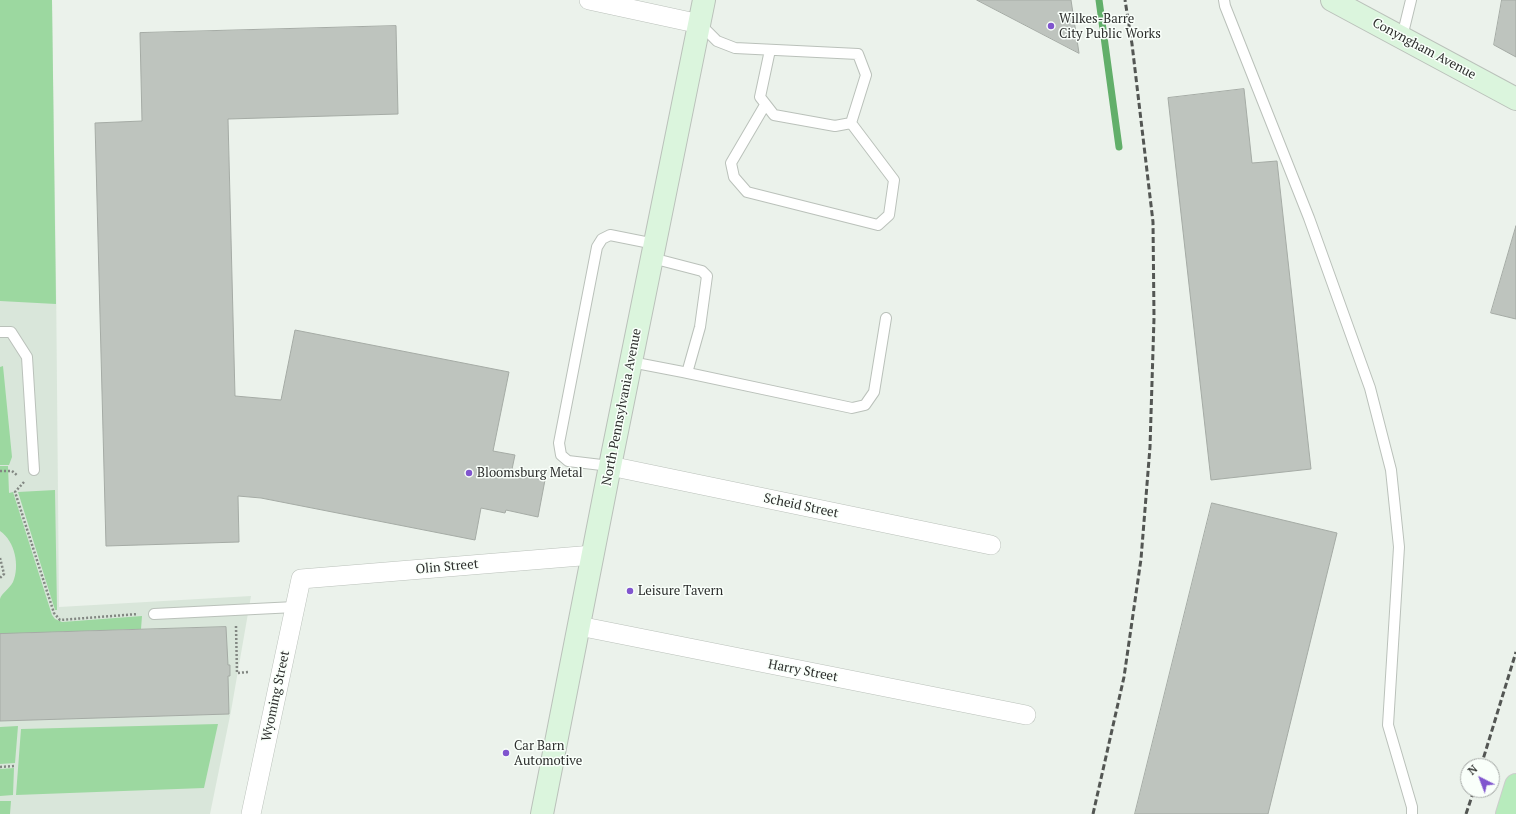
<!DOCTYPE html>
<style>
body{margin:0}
#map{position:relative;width:1516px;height:814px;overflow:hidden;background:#ebf2eb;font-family:"PT Serif",serif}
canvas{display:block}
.north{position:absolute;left:1460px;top:758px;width:40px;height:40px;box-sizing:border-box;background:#f9fffa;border:1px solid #a7aba8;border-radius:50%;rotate:318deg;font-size:11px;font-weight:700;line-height:16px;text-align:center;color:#2c2e2c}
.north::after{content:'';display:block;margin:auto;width:14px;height:18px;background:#8055ce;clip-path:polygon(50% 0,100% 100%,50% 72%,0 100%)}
</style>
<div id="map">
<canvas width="1516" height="814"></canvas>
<div class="north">N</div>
</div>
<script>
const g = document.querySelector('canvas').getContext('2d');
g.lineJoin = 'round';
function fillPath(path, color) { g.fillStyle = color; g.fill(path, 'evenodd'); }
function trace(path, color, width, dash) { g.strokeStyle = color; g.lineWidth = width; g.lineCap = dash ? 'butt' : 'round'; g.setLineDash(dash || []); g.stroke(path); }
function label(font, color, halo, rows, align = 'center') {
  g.font = font + ' "PT Serif",serif'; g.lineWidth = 3; g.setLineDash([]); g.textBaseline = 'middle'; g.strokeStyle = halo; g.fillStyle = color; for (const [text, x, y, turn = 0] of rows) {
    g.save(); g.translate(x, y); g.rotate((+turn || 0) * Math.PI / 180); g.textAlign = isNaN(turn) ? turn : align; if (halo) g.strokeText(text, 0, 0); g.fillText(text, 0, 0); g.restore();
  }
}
const built = new Path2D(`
 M0,0h52l4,277 3,330 192,-11 -20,115 -21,103h-210z`);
const green = new Path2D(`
 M0,0h52l4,304 -56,-3z
 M3,366l9,91 -3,8h-9v-98z
 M0,466h8l1,27 4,-1 39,123 3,4 7,3 80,-6 -1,13 -141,5c0,-11 0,-24 0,-35 1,-5 10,-11 13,-17 7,-16 2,-41 -13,-51z
 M55,490l2,120h-2l-37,-118z
 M218,724l-14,64 -188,7 5,-66z
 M18,726l-3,37 -15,1v-37z
 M14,768l-1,27 -13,1v-27z
 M0,801h11l-1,13h-10z`);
const stream = new Path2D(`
 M1099,0l20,147`);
const building = new Path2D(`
 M977,0h94l8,53z
 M1502,0h14v57l-22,-12z
 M396,26l2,88 -170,5 7,277 46,4 14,-70 214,42 -16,79 22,4 -4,19 34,6 -7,37 -32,-7 -1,3 -24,-5 -6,32 -214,-42 -23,-2 1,46 -133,4 -11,-423 47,-2 -2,-88z
 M1244,89l8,74 25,-2 34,308 -100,11 -43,-382z
 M1516,226v93l-25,-6z
 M1212,503l125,30 -69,281h-133z
 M226,627l2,38h2v11h-2l1,38 -229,7v-87z`);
const path = new Path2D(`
 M0,471h12l6,5
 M24,482l-9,10 39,121 6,7 78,-6
 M0,558l4,16 -4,4
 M236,626l1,47 12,-1
 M0,767l15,-1`);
const lane = new Path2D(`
 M1224,0l1,6 84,212 61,170 21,82 8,77 -11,178 24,82v7
 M700,24l17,17 18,7 123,6 8,21 -15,48 -16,3 -61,-11 -14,-18 10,-47
 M1402,37l9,-37
 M765,105l-34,58 3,14 13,15 131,33 11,-10 5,-35 -43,-57
 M652,258l50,13 5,5 -7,51 -13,46
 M0,332h11l16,25 7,113
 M631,362l52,10 169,36 13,-3 9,-13 12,-74
 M610,466l-42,-5 -7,-6 -2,-12 38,-196 5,-8 8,-4 45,9
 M154,614l141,-7`);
const street = new Path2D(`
 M589,0l111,24
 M610,466l381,79
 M579,626l447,89
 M251,814l50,-235 292,-24`);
const secondary = new Path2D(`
 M1332,0l184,99
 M542,814l68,-348 94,-466`);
const primary = new Path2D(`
 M1507,814l9,-29`);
const rail = new Path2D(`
 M1481,766l35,-114
 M1093,814l31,-137 17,-118 9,-112 4,-129 -1,-96 -21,-178 -7,-44
 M1466,814l8,-24`);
const markers = [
 [1051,26,4,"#8055ce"],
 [469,473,4,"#8055ce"],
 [630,591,4,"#8055ce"],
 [506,753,4,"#8055ce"]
];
const poiNames = [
 ["Wilkes-Barre",1059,19],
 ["City Public Works",1059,34],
 ["Bloomsburg Metal",477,473],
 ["Leisure Tavern",638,591],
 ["Car Barn",514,746],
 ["Automotive",514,761]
];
const streetNames = [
 ["Conyngham Avenue",1424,49,28],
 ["North Pennsylvania Avenue",622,407,-79],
 ["Scheid Street",801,506,12],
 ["Olin Street",447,567,-5],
 ["Harry Street",803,671,11],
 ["Wyoming Street",276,696,-78]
];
fillPath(built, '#d9e6da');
fillPath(green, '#9cd8a0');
trace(stream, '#62af6a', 7);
fillPath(building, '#bec4be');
trace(building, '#a5aba5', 1);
trace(lane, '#bac1ba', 12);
trace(street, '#bac1ba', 20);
trace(secondary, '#bac1ba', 24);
trace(primary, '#cccdcc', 24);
trace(path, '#828782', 2.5, [2, 2]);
trace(lane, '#fff', 10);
trace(street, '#fff', 19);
trace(secondary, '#dbf5dd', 22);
trace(primary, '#b7ebbc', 22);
trace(rail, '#535653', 3, [6, 3]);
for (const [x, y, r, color] of markers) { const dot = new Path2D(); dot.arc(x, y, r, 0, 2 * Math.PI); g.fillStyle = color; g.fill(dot); trace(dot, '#f9fffa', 1.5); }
label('13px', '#2c2e2c', '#f9fffa', poiNames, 'left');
label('13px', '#2c2e2c', '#f9fffa', streetNames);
</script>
